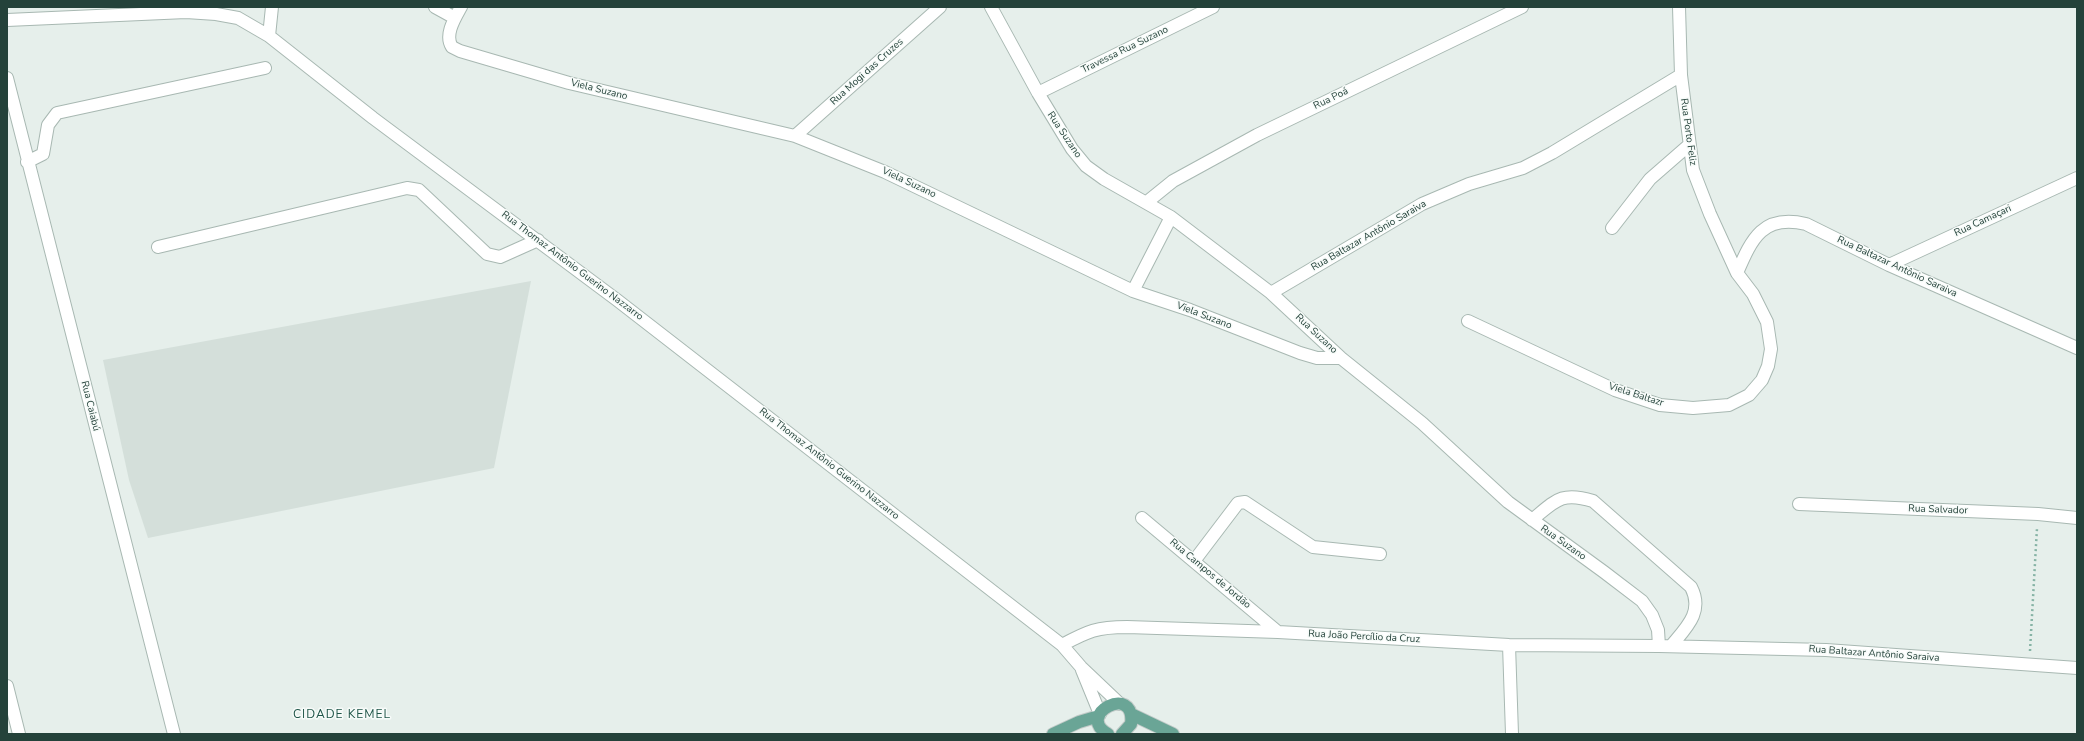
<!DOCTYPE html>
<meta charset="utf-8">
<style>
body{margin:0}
#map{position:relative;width:2084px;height:741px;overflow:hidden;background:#e6efeb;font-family:"Nunito Sans",sans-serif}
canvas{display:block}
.frame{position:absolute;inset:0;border:8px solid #24423a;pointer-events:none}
</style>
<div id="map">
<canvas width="2084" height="741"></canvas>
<div class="frame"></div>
</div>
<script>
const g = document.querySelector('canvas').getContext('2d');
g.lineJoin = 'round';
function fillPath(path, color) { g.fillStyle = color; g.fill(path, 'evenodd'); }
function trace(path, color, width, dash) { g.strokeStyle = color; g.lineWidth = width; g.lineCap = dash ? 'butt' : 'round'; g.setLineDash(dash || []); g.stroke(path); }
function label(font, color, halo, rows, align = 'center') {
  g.font = font + ' "Nunito Sans",sans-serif'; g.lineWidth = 3; g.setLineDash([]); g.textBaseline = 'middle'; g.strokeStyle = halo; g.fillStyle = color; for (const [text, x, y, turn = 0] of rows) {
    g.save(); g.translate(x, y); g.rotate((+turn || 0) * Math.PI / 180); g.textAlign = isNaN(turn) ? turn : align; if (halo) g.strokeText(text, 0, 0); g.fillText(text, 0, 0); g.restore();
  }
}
const built = new Path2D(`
 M531,281l-37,187 -346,70 -19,-58 -26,-120z`);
const path = new Path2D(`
 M2030,651l7,-123`);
const minor = new Path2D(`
 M435,7l20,11
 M461,7c-6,11 -17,28 -9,40l8,4 109,32 226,53 90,36 248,119 57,19 110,43 17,5h24
 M991,7l47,86 34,56 14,17 18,13 67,38 100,76 70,65 81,65 86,79 96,70 38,29 10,14 6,15 1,16
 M7,20l179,-8 30,2 22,4 31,18 104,82 244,182 445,345 19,22 39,37
 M269,36l3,-29
 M7,78l167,656
 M1038,93l175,-86
 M795,136l145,-129
 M27,162l16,-8 5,-29 9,-12 208,-45
 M1147,202l26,-21 84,-46 265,-128
 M1612,228l38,-49 39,-34
 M158,247l249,-59 12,2 68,64 13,3 38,-17
 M1889,265l188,-87
 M1737,273c15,-35 26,-59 69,-49l83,41 188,83
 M1133,291l38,-74
 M1271,293l151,-89 47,-20 54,-16 29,-15 129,-78
 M1468,321l147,69 45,15 33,3 36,-3 20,-10 13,-15 6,-14 3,-17 -4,-27 -14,-28 -16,-21 -27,-59 -17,-44 -12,-95 -2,-68
 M1799,504l239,10 39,4
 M1142,518l136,114
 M1532,520c23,-19 29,-29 61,-19l98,86c13,25 -5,41 -20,59
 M1194,561l44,-58 7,-1 68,45 67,7
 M1062,645c26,-14 35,-18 65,-18l151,5 231,13 150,1 167,4 251,18
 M1509,645l3,89
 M1082,670l18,44
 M7,686l12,48`);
const major = new Path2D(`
 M1131,714l42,20
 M1053,734l26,-12 20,-6
 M1108,734c-34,-19 28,-52 23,-10l-9,10`);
const streetNames = [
 ["Travessa Rua Suzano",1125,50,-26],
 ["Rua Mogi das Cruzes",867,72,-42],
 ["Viela Suzano",599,90,14],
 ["Rua Poá",1331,99,-26],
 ["Rua Porto Feliz",1688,132,82],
 ["Rua Suzano",1064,135,56],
 ["Viela Suzano",909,183,25],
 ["Rua Camaçari",1983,221,-25],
 ["Rua Baltazar Antônio Saraiva",1369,236,-30],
 ["Rua Thomaz Antônio Guerino Nazzarro",572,266,37],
 ["Rua Baltazar Antônio Saraiva",1897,267,25],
 ["Viela Suzano",1204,316,21],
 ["Rua Suzano",1316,334,43],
 ["Viela Baltazr",1636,395,18],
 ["Rua Caiabú",90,406,76],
 ["Rua Thomaz Antônio Guerino Nazzarro",829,464,38],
 ["Rua Salvador",1938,510,2],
 ["Rua Suzano",1563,543,35],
 ["Rua Campos de Jordão",1210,574,40],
 ["Rua João Percílio da Cruz",1364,637,3],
 ["Rua Baltazar Antônio Saraiva",1874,654,4]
];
const quarterNames = [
 ["CIDADE KEMEL",342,715]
];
fillPath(built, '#d4dfda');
trace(minor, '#a8b8b2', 14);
trace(major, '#c2cac8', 14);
trace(path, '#86b3a5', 2.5, [2, 3]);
trace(minor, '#fff', 12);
trace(major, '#6aa596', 12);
label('10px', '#24423a', '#f7fbf9', streetNames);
g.letterSpacing = '1px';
label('12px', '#1f5548', '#f7fbf9', quarterNames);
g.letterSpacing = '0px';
</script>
